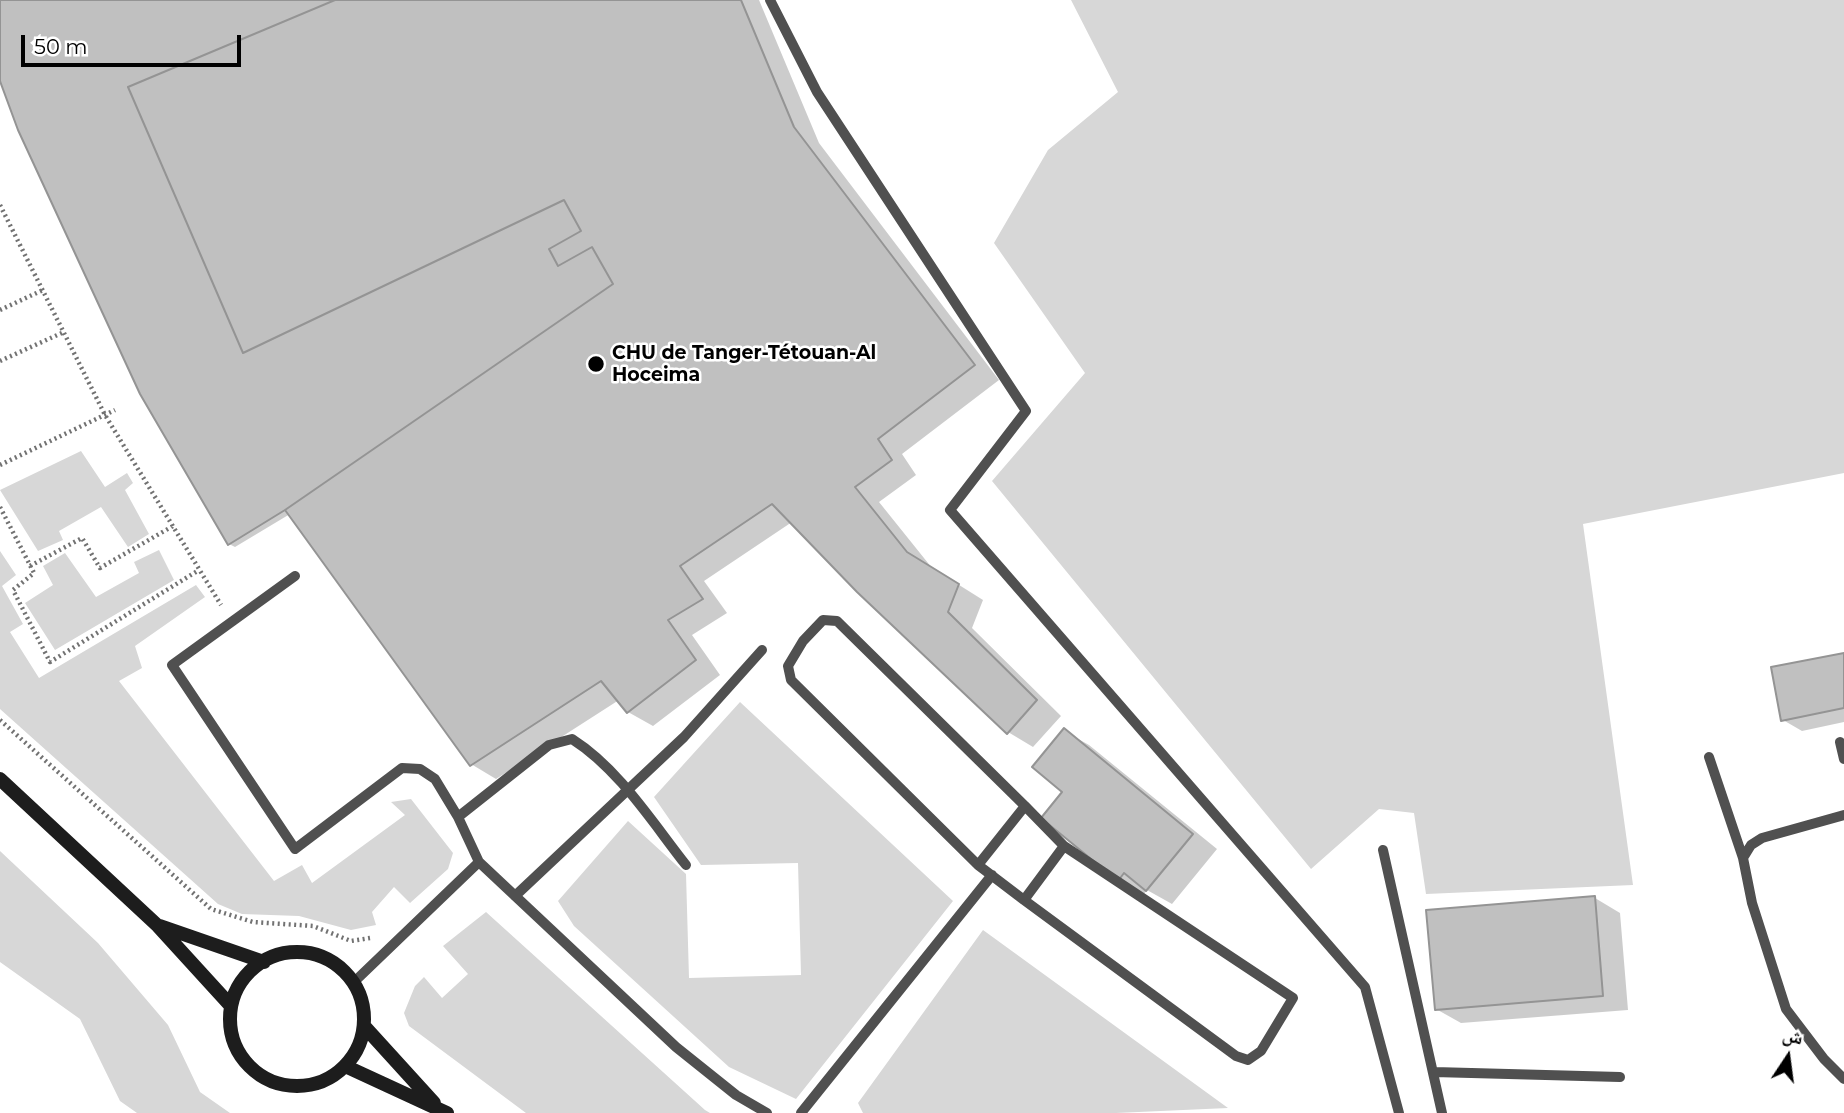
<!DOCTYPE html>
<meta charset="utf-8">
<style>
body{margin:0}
#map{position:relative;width:1844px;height:1113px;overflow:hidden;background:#fff;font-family:Montserrat,"Noto Naskh Arabic",sans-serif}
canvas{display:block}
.north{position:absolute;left:1753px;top:1022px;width:70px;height:70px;-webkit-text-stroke:5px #fff;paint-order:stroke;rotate:13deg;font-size:19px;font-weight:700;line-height:28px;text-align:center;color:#000}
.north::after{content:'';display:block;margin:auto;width:24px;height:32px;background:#000;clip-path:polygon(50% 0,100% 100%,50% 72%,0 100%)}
.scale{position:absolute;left:21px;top:35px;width:220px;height:32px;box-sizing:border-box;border:4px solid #000;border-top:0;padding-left:9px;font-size:21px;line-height:24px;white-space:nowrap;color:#000;-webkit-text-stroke:5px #fff;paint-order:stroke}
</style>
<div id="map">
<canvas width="1844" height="1113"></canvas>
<div class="north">ش</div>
<div class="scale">50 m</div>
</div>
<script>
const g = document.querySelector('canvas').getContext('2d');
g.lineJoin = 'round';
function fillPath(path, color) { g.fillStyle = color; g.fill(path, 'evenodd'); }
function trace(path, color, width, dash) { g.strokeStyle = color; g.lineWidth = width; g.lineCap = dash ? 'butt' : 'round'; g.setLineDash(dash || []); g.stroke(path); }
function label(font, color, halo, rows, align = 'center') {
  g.font = font + ' Montserrat,sans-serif'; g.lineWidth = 5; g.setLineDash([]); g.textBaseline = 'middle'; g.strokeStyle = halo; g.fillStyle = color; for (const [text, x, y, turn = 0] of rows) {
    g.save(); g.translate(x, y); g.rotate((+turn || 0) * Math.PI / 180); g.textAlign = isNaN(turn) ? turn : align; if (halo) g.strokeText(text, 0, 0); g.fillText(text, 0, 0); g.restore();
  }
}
const green = new Path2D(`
 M1071,0h773v473l-261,51 50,361 -207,9 -12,-81 -35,-4 -68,60 -319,-388 93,-108 -91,-130 54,-93 70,-58z
 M81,451l24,36 22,-14 6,10 -8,7 24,44 -21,13 -27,-40 -42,24 4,9 -25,11 -38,-61z
 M159,550l15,30 -119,70 -30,-47 28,-18 -10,-19 22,-13 31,44 43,-24 -5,-11z
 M0,551l16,24 -14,11 21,38 -13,8 29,46 157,-93 9,12 -70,49 7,22 -23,13 155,200 28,-16 10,18 93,-68 -14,-13 20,-3 42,54 -5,16 -38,34 -16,-16 -22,25 4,13 -25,5 -52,-14 -57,-2 -24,-10 -218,-195z
 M740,702l213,199 -157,198 -67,-32 -155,-141 -16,-25 70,-80 58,53 3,104 112,-3 -3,-112 -97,2 -47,-68z
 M0,851l98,92 70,82 32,67 30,21h-93l-17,-12 -40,-82 -80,-57z
 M486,912l219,198 5,3h-184l-117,-87 -5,-13 11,-27 9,-9 18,21 26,-24 -25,-28z
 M983,930l245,178 -112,5h-253l-5,-10z`);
const shadow = new Path2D(`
 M0,0h759l60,143 180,237 -97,74 14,21 -37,27 53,66 51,32 -11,28 89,88 -28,31 -25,-15 -216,-210 -88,59 23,32 -35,22 28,40 -67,51 -25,-14 -9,-12 -123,79 -25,-15 -181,-250 -55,33 -6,-3 -229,-468z
 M1844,655v67l-42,9 -19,-11z
 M1064,731l25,14 128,104 -45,55 -25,-14 -3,4 -25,-15 -55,-87z
 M1595,898l25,15 8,97 -167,13 -25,-14z`);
const building = new Path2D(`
 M0,0h335l-207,87 115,266 321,-153 17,31 -32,18 9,17 34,-19 21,37 -328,226 -57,35 -88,-151 -122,-264 -18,-49z
 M335,0h406l53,127 181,238 -97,74 14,21 -37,27 52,65 52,32 -11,28 89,88 -30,34 -150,-142 -85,-88 -92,62 23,33 -35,21 28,40 -69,53 -26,-32 -131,85 -185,-256 328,-226 -21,-37 -34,19 -9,-17 32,-18 -17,-31 -321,153 -115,-266z
 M1844,653v55l-63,13 -10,-54z
 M1064,728l129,106 -47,57 -22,-18 -6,8 -77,-63 21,-26 -30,-25z
 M1595,896l8,100 -168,14 -9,-100z`);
const path = new Path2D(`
 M0,205l105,210 116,190
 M0,310l43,-20
 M0,361l64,-29
 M0,465l115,-55
 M0,507l34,66 -21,17 37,72 149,-92
 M30,566l52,-28 18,30 73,-42
 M0,720l211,189 42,13 60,4 38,15 19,-3`);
const lane = new Path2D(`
 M770,0l47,92 209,319 -76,99 415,477 34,126
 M295,576l-123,89 123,184 107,-81 18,1 15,10 23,38 21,45 197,185 60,48 31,18
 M1840,742l4,17
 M1709,757l34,101
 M1844,815l-82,23 -11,7 -8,13 9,45 34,106 38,50 20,20
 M458,817l91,-72 23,-6c47,30 80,83 114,126
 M1383,850l59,263
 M978,865l47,-59 39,40 -40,54 -46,-35 -187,-185 -3,-14 15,-25 20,-21 14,1 188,185
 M515,896l169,-159 78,-87
 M1024,900l212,156 12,4 13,-9 32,-53 -229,-152
 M354,982l125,-120
 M1434,1072l186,5
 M801,1113l191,-238`);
const secondary = new Path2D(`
 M0,779l158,147 73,80
 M160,926l104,36
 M230 1019a67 67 0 1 1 134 0a67 67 0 1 1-134 0Z
 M364,1026l70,77
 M345,1066l102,47`);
const markers = [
 [596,364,9,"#000"]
];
const poiNames = [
 ["CHU de Tanger-Tétouan-Al",612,353],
 ["Hoceima",612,375]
];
fillPath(green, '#d7d7d7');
fillPath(shadow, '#0003');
fillPath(building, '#c0c0c0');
trace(building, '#949494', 2);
trace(path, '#727272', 4.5, [2, 3.5]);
trace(lane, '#505050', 10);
trace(secondary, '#1d1d1d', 14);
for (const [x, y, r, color] of markers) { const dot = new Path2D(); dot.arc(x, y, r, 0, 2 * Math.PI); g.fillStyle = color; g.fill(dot); trace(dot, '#fff', 2.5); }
label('bold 19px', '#000', '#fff', poiNames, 'left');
</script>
